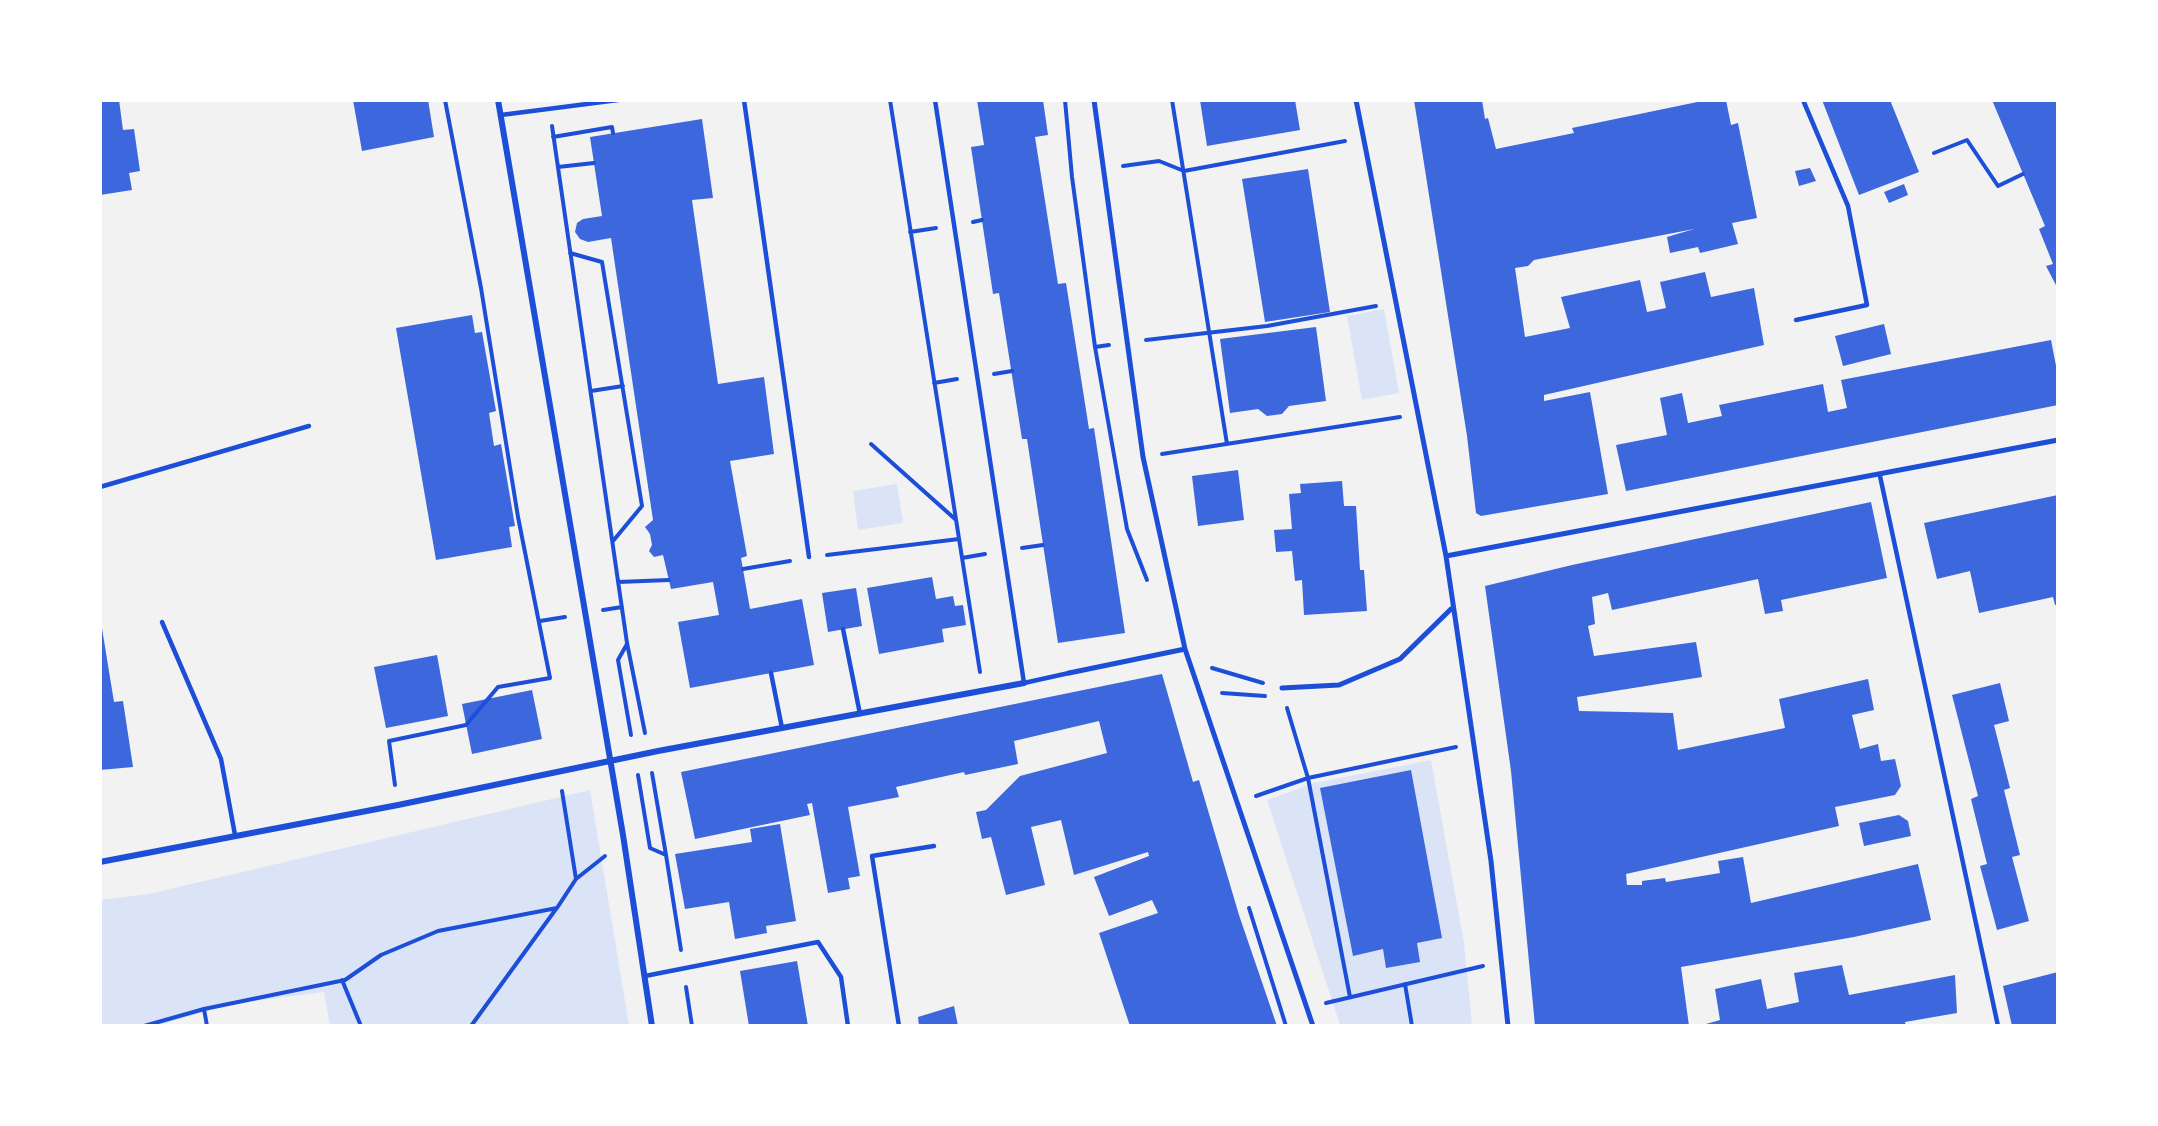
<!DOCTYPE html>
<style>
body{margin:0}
#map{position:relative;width:2158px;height:1126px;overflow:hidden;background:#f2f2f2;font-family:Mulish,sans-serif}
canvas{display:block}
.frame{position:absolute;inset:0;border:102px solid #fff;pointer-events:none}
</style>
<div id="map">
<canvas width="2158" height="1126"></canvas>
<div class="frame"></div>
</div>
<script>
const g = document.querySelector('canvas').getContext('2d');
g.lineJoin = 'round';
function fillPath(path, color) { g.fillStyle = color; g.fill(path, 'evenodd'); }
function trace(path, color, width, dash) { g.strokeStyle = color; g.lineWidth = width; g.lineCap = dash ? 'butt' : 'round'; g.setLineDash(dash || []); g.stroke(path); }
const green = new Path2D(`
 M1384,309l15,84 -37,7 -15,-84z
 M897,484l6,39 -45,7 -5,-39z
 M1431,760l33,183 8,82h-132l-73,-225 47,-17z
 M590,790l39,235h-299l-6,-33 -92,12 -73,21h-58l-1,-125 49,-6z`);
const building = new Path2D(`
 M119,100l4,30 11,-1 6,42 -11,2 3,17 -32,5v-94z
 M353,100h75l6,37 -72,14z
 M977,100h66l5,35 -13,2 23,147 8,-1 23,146 5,-1 31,205 -67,10 -31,-204h-5l-23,-146 -6,1 -22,-147 13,-2z
 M1200,100h95l5,30 -93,16z
 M1414,100h68l3,19 3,-1 8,31 78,-16 -2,-5 135,-28h19l5,25 7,-2 19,95 -25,5 6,21 -38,9 -2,-6 -28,6 -3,-16 27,-8 -160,31 -6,6 -13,2 10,69 45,-9 -9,-31 79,-17 7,32 19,-4 -6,-26 45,-10 6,25 43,-9 10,57 -220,50v6l46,-9 18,102 -127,22 -5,-3 -9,-77z
 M1822,100h68l29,72 -60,23z
 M1992,100h63l3,7v182l-12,-23 7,-2 -14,-35 6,-3z
 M702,119l11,79 -21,2 26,184 46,-7 10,77 -44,7 17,95 -6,2 9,51 52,-10 12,66 -124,23 -12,-66 41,-7 -6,-33 -42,7 -8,-34 -9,2 -5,-6 3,-6 -2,-11 -5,-7 8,-7 -42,-282 -23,4 -8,-3 -5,-7 2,-9 6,-4 19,-3 -12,-79z
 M1810,168l6,13 -17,5 -4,-15z
 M1308,169l22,143 -65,10 -23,-143z
 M1904,184l4,11 -19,8 -5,-11z
 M472,315l3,18 7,-1 14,79 -7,2 5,33 7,-2 14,82 -6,1 3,20 -76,13 -40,-232z
 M1884,324l7,30 -48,12 -8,-30z
 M1316,327l10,74 -37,5 -7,8 -15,2 -9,-7 -28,4 -10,-74z
 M2051,340l7,36v29l-432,86 -10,-46 51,-10 -7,-37 22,-5 6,30 34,-7 -3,-11 104,-21 5,28 19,-4 -6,-28z
 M1238,470l6,50 -46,6 -6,-50z
 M1342,481l2,25h12l4,64h4l3,41 -63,4 -2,-35 -7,1 -3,-30 -16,1 -2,-22 18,-1 -3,-35 12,-1 -1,-9z
 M2058,495v110h-3l-2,-8 -74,16 -9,-42 -33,8 -13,-56z
 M1871,502l16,76 -106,22 2,11 -18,3 -7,-35 -146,31 -4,-17 -16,4 3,27 -7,2 6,30 102,-14 6,35 -125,20 2,14 94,2 5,37 107,-22 -6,-29 89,-20 6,31 -22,5 8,34 18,-5 3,17 14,-2 6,27 -6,9 -60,12 4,19 -213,48 1,11h15v-4l23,-3 1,4 54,-9 -2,-12 25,-4 8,46 167,-39 13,56 -77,17 -173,30 8,59h-154l-24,-255 -26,-185 87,-21z
 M932,577l4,22 17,-3 2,10 8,-1 3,20 -24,4 2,13 -65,12 -12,-66z
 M856,588l6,38 -34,6 -6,-39z
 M100,616l14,86 9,-1 10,66 -33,3z
 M437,655l11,61 -62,12 -12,-61z
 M1162,674l31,108 6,-2 40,135 38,111h-147l-31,-93 59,-20 -6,-13 -43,16 -15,-39 55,-21 -1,-4 -74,23 -13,-55 -30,7 14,58 -39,10 -15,-58 -9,2 -6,-27 10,-2 34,-34 87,-23 -8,-32 -85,20 4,23 -53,11 -1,-3 -68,15 3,10 -51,10 12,69 -12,2 2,11 -22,4 -16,-90 -5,1 3,11 -115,24 -14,-67z
 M2000,683l9,38 -15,4 16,63 -6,2 16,65 -8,2 17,64 -32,9 -17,-64 7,-2 -16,-65 7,-3 -26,-101z
 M532,690l10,49 -70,15 -10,-50z
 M1411,770l31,168 -25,5 3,19 -34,6 -3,-19 -30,7 -33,-168z
 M1899,815l9,6 3,15 -47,10 -5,-23z
 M780,824l16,97 -30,5 1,7 -32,6 -6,-37 -44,7 -10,-55 77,-12 -2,-13z
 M797,961l11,65h-59l-9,-55z
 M1842,965l7,30 106,-20 2,38 -52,9 1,4h-207l21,-6 -5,-31 46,-10 6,30 32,-7 -5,-29z
 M2058,972v54h-46l-9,-40z
 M954,1006l4,20h-39l-1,-9z`);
const path = new Path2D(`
 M890,100l90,572
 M1065,100l7,77 23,170 32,182 20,51
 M1172,100l55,344
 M552,126l75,517 18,90
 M553,137l59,-10 1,6
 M1934,153l33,-13 31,46 25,-12
 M1123,166l36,-5 25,10 161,-30
 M558,167l36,-4
 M973,222l9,-2
 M910,232l26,-4
 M570,253l32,9 40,244 -29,35
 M1146,340l121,-14 109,-20
 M1095,347l14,-2
 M994,374l18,-3
 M934,383l23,-4
 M591,391l32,-5
 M871,444l84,75
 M1162,454l238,-37
 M1022,548l21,-3
 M827,555l132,-16
 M962,558l23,-4
 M743,569l47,-8
 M618,582l51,-2
 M603,610l19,-3
 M540,621l25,-4
 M627,644l-9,16 13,75
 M1212,668l51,15
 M1222,693l43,3
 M652,773l14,82
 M638,775l12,73 16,7 15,95
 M395,785l-6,-44 77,-16 32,-38 52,-9 -32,-161 -37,-229 -36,-188
 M562,791l14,88
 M1256,796l52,-18 -21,-70
 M1249,908l37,118
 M342,980l19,46
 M1405,984l7,42
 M686,987l6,39
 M1350,997l-42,-219 148,-31
 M1326,1003l157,-37
 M204,1009l3,17
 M144,1026l60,-17 141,-29 36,-25 57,-24 119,-23 19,-29 29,-23
 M471,1026l85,-117`);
const service = new Path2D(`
 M744,100l65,457
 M935,100l89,583 45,-10
 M501,115l117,-15
 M1796,320l71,-15 -19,-99 -45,-106
 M1880,476l118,550
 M100,487l209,-61
 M162,622l59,137 14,76
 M843,629l17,85
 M771,673l11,55
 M645,976l173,-34 23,35 7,49
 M899,1026l-27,-170 62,-10`);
const pedestrian = new Path2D(`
 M1094,100l49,357 42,192 128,377
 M1356,100l90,456 45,305 17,165
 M1446,556l612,-116
 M1069,673l116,-24
 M1282,688l57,-3 61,-26 51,-50`);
const minor = new Path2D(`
 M498,100l125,735 29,191
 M100,862l298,-57 260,-54 366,-68`);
fillPath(green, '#dbe4f7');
fillPath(building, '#3d67dc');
trace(path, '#1d4ed8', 4);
trace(service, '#1d4ed8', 4.5);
trace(pedestrian, '#1d4ed8', 5);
trace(minor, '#1d4ed8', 6);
</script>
